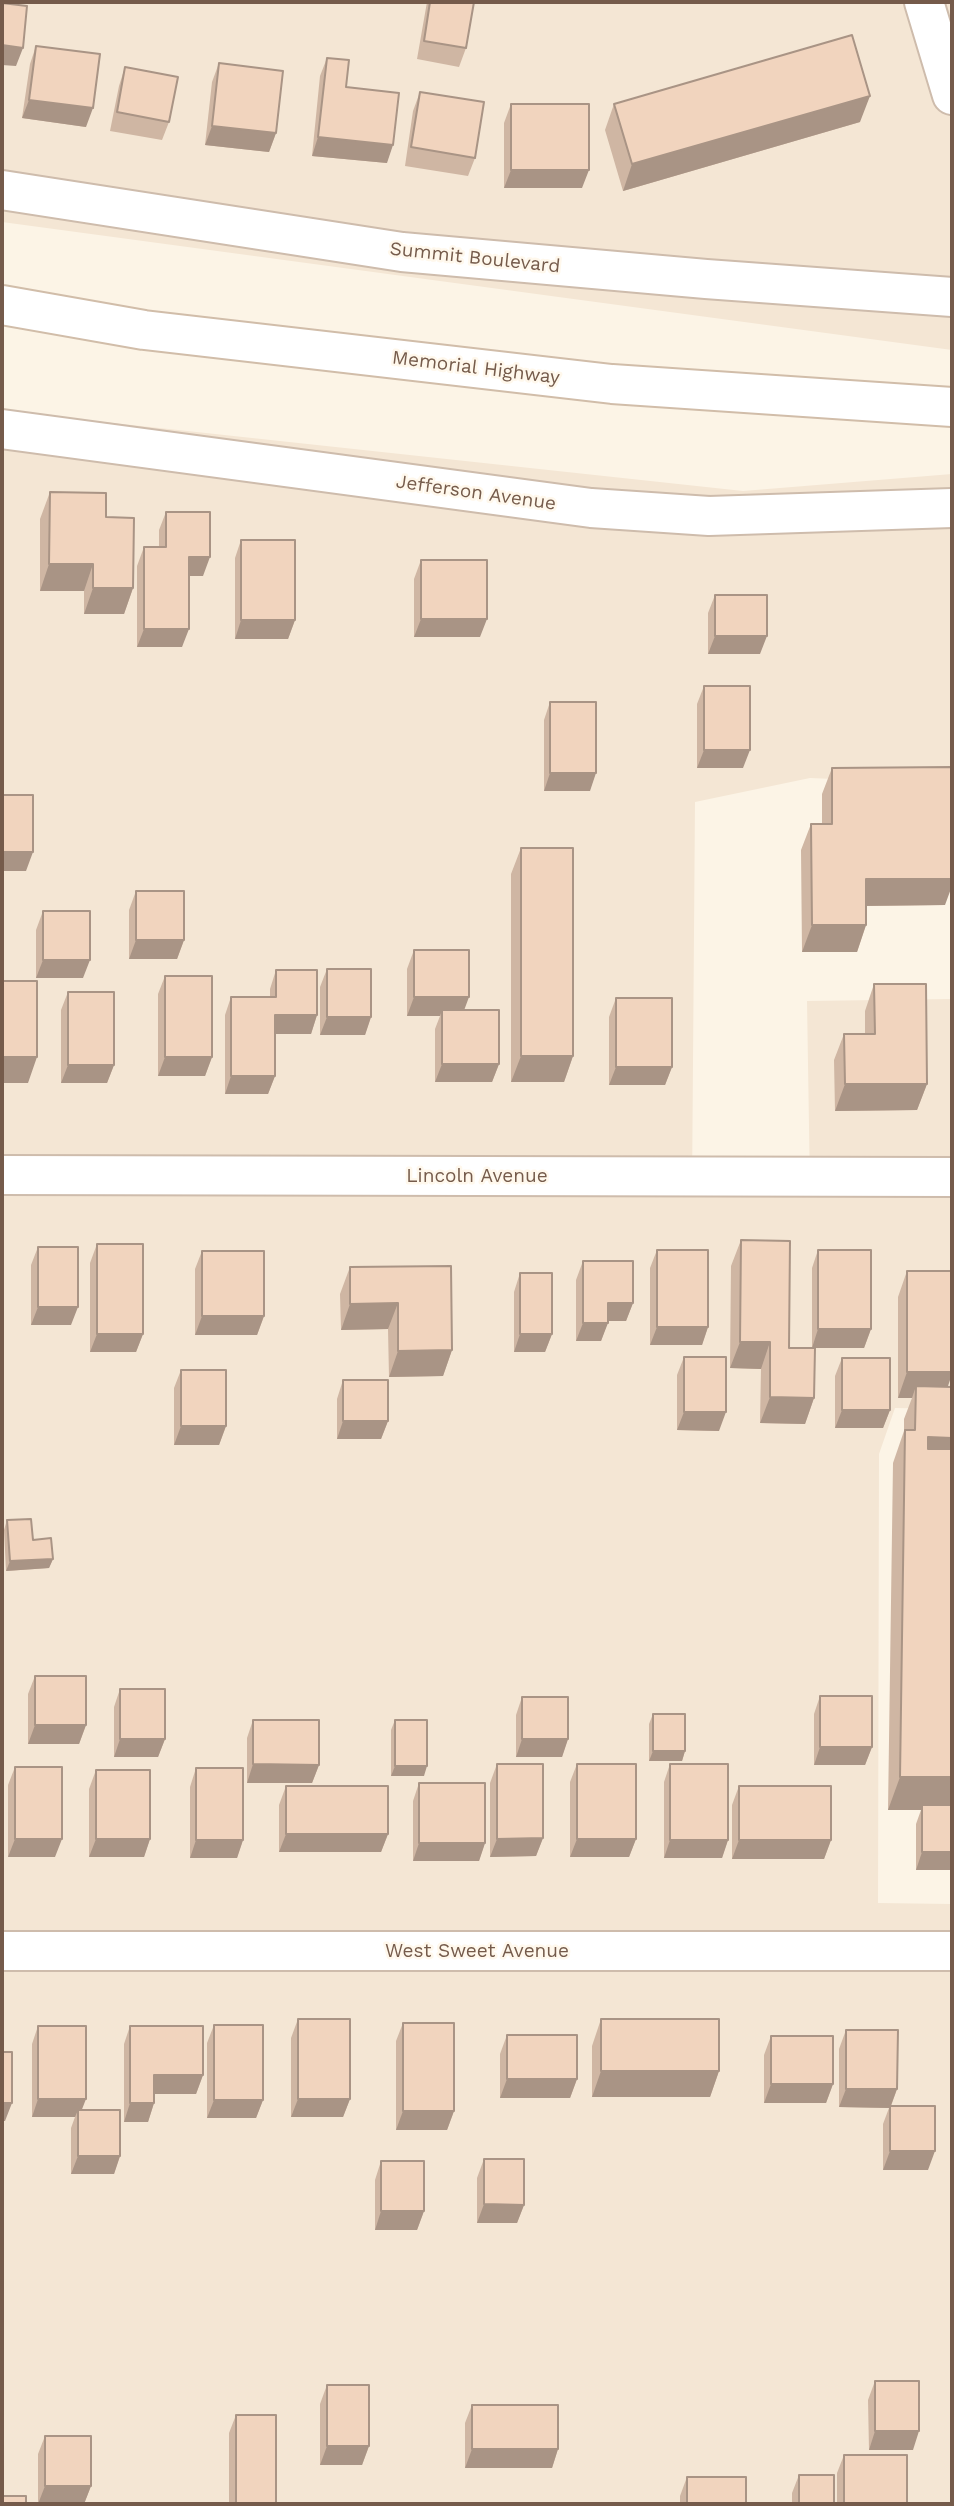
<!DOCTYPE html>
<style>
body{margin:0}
#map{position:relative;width:954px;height:2506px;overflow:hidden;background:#fcf4e6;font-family:"Work Sans",sans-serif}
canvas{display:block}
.frame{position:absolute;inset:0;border:4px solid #755b4b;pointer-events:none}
</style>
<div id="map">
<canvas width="954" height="2506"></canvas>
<div class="frame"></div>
</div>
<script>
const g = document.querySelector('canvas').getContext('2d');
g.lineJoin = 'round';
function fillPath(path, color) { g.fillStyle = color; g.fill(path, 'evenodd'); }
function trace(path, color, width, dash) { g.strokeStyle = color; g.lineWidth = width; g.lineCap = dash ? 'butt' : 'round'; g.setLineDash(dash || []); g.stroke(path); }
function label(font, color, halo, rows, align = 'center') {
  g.font = font + ' "Work Sans",sans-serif'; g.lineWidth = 5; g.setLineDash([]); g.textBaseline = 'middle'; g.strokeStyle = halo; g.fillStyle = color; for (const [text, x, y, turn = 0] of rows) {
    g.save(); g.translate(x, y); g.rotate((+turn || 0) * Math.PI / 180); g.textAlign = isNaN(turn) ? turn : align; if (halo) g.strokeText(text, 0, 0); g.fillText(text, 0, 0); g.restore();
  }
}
const residential = new Path2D(`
 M2,2h950v348l-950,-128z
 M2,411l741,80 209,-17v310l-142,-6 -115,24 -3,390 118,-3 -3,-188 145,-2v410l-57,-1 -16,46 -1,449 74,1v600h-950z`);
const street = new Path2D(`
 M924,2l28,93
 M2,190l400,62 304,27 246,18
 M2,429l589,79 118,8 243,-8
 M2,1175l950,2
 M2,1951h950`);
const secondary = new Path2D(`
 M2,305l142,25 468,54 340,23`);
const wall = new Path2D(`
 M427,2h47l-8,46 -7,19 -42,-8z
 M36,46l50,81 -64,-9 8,-54z
 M327,58l19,29 41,76 -75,-7 8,-80z
 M219,63l57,70 -7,19 -64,-7 7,-63z
 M125,67l44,55 -7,18 -52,-9 9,-45z
 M420,92l55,66 -7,18 -63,-10 8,-55z
 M511,104l71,84h-78v-65z
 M614,104l246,18 -237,69 -18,-61z
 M50,492l56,25 27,71 -9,26h-40v-23h-44v-72z
 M166,512l37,64h-14l-7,71h-45v-81l7,-19h15v-17z
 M241,540l54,80 -7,19h-53v-81z
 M421,560l59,77h-66v-58z
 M715,595l45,59h-52v-41z
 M704,686l39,82h-46v-64z
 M550,702l40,89h-46v-71z
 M832,768l113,137 -79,1v19l-9,27h-55l-1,-102 10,-26h11v-30z
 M521,848l52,208 -9,26h-53v-208z
 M136,891l48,49 -7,19h-48v-49z
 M43,911l40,67h-47v-48z
 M414,950l50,60 35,54 -7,18h-57v-53l5,-13h-33v-47z
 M327,969l44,48 -6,18h-45v-48z
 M276,970l41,45 -6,19h-36v42l-7,18h-43v-79l6,-18h39v-8z
 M165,976l47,81 -7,19h-47v-82z
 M874,984l53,100 -10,26 -82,1 -1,-51 10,-26h21v-23z
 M68,992l46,73 -7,18h-46v-73z
 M616,998l56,69 -7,18h-56v-68z
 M741,1240l48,108 25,50 -9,26 -45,-1 1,-54 -31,-1 1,-102z
 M97,1244l46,90 -7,18h-46v-89z
 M38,1247l33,78h-40v-60z
 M657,1250l51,77 -6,18h-52v-77z
 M818,1250l53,79 -7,19h-52v-80z
 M202,1251l62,65 -7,19h-62v-66z
 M583,1261l50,42 -7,18h-18l-7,20h-25v-61z
 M451,1266l1,84 -9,26 -54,1 -1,-48 -47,1 -1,-36 10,-27z
 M907,1271l41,116 4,483h-36v-46l5,-14h-33l5,-347 11,-32v-12l8,-21h-14v-101z
 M520,1273l32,61 -7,18h-31v-60z
 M684,1357l35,74 -42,-1v-55z
 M842,1358l48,52 -7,18h-48v-52z
 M181,1370l45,56 -7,19h-45v-57z
 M343,1380l45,41 -7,18h-44v-40z
 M7,1520l26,20 20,19 -4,9 -43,3 -2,-41z
 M35,1676l51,49 -7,19h-51v-50z
 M120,1689l45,50 -7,18h-44v-50z
 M820,1696l52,51 -7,18h-51v-51z
 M522,1697l46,42 -6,18h-46v-42z
 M653,1714l32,37 -3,10h-33v-37z
 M253,1720l66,45 -7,18h-65v-45z
 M395,1720l29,56h-33v-46z
 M497,1764l46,74 -7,18 -46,1v-74z
 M577,1764l59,75 -7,18h-59v-75z
 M670,1764l58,76 -6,18h-58v-76z
 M15,1767l40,90h-47v-72z
 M196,1768l47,72 -6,18h-47v-71z
 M96,1770l54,69 -6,18h-55v-68z
 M419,1783l66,60 -6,18h-66v-60z
 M286,1786l102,48 -7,18h-102v-47z
 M739,1786l92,54 -7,19h-92v-54z
 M298,2019l52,80 -7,18h-52v-79z
 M601,2019l118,52 -9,26h-118v-51z
 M403,2023l51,88 -7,19h-51v-89z
 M214,2025l49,75 -7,18h-49v-75z
 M38,2026l44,84 38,46 -6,18h-43v-46l4,-11h-43v-73z
 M130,2026l73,49 -7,19h-42v9l-6,19h-24v-78z
 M846,2030l51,59 -6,17 37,64h-45v-46l6,-16 -50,-1v-58z
 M507,2035l70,44 -7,19h-70v-44z
 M771,2036l62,48 -7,19h-62v-48z
 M484,2159l40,46 -7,18h-40v-45z
 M381,2161l43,50 -7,19h-42v-50z
 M875,2381l38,69h-44l-1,-50z
 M327,2385l42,61 -7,19h-42v-61z
 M472,2405l86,44 -6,19h-87v-45z
 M952,2413v91h-1v-87z
 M236,2415l40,89h-47v-71z
 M45,2436l46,50 -7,18h-46v-50z
 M844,2455l63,49h-70v-31z
 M799,2475l35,29h-42v-11z
 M687,2477l59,27h-66v-8z`);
const shadedWall = new Path2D(`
 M2,45l21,3 -7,18 -14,-1z
 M870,96l-10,26 -237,69 9,-27z
 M29,100l64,8 -7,19 -64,-9z
 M212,126l64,7 -7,19 -64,-7z
 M318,137l75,8 -6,18 -75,-7z
 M511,170h78l-7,18h-78z
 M189,557h21l-7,19h-21z
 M49,564h44l-9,27h-44z
 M93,588h40l-9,26h-40z
 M421,619h66l-7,18h-66z
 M241,620h54l-7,19h-53z
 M144,629h45l-7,18h-45z
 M715,636h52l-7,18h-52z
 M704,750h46l-7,18h-46z
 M550,773h46l-6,18h-46z
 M2,852h31l-7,19h-24z
 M866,879h86v7l-7,19 -88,1z
 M812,925h54l-9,27h-55z
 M136,940h48l-7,19h-48z
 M43,960h47l-7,18h-47z
 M414,997h55l-7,19 -20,-6 -2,6h-33z
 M275,1015h42l-6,19h-43z
 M327,1017h44l-6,18h-45z
 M521,1056h52l-9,26h-53z
 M2,1057h35l-9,26h-26z
 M165,1057h47l-7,19h-47z
 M442,1064h57l-7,18h-57z
 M68,1065h46l-7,18h-46z
 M616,1067h56l-7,18h-56z
 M231,1076h44l-7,18h-43z
 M845,1084h82l-10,26 -82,1z
 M398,1303l-10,26 -47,1 9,-26z
 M608,1303h25l-7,18h-25z
 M38,1307h40l-7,18h-40z
 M202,1316h62l-7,19h-62z
 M583,1323h25l-7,18h-25z
 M657,1327h51l-6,18h-52z
 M818,1329h53l-7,19h-52z
 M97,1334h46l-7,18h-46z
 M520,1334h32l-7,18h-31z
 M740,1342h30l-9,27 -31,-1z
 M452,1350l-9,26 -54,1 9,-26z
 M907,1372h45v2l-8,24 -28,-12 -4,12h-14z
 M770,1397l44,1 -9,26 -45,-1z
 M842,1410h48l-7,18h-48z
 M684,1412h42l-7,19 -42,-1z
 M343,1421h45l-7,18h-44z
 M181,1426h45l-7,19h-45z
 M928,1437l24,1v33l-36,-1z
 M53,1559l-4,9 -43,3 4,-10z
 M35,1725h51l-7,19h-51z
 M120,1739h45l-7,18h-44z
 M522,1739h46l-6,18h-46z
 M820,1747h52l-7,18h-51z
 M653,1751h32l-3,10h-33z
 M253,1764l66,1 -7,18h-65z
 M395,1766h32l-3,10h-33z
 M900,1777h52v33l-30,-5 -1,5h-33z
 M286,1834h102l-7,18h-102z
 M543,1838l-7,18 -46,1 7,-18z
 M15,1839h47l-7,18h-47z
 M96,1839h54l-6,18h-55z
 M577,1839h59l-7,18h-59z
 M196,1840h47l-6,18h-47z
 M670,1840h58l-6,18h-58z
 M739,1840h92l-7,19h-92z
 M419,1843h66l-6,18h-66z
 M922,1852h30v18h-36z
 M601,2071h118l-9,26h-118z
 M154,2075h49l-7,19h-48z
 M507,2079h70l-7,19h-70z
 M771,2084h62l-7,19h-62z
 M846,2089h51l-7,19 -51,-1z
 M38,2099h48l-7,18 -1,-7 -3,7h-43z
 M298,2099h52l-7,18h-52z
 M214,2100h49l-7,18h-49z
 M2,2103h10l-7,18h-3z
 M130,2103h24l-6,19h-24z
 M403,2111h51l-7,19h-51z
 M890,2151h45l-7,19h-45z
 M78,2156h42l-6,18h-43z
 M484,2204l40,1 -7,18h-40z
 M381,2211h43l-7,19h-42z
 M875,2431h44l-6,19h-44z
 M327,2446h42l-7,19h-42z
 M472,2449h86l-6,19h-87z
 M45,2486h46l-7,18h-46z`);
const building = new Path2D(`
 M430,2h44l-8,46 -42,-7z
 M2,3l25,3 -4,42 -21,-3z
 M852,35l18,61 -238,68 -18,-60z
 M36,46l64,8 -7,54 -64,-8z
 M327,58l22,2 -3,27 53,6 -6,52 -75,-8z
 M219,63l64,8 -7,62 -64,-7z
 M125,67l53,10 -9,45 -52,-10z
 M420,92l64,10 -9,56 -64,-11z
 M511,104h78v66h-78z
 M50,492l56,1v24l28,1 -1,70h-40v-24h-44z
 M166,512h44v45h-21v72h-45v-82h22z
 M241,540h54v80h-54z
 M421,560h66v59h-66z
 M715,595h52v41h-52z
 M704,686h46v64h-46z
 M550,702h46v71h-46z
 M952,767v112h-86v46h-54l-1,-101h21v-56z
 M2,795h31v57h-31z
 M521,848h52v208h-52z
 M136,891h48v49h-48z
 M43,911h47v49h-47z
 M414,950h55v47h-55z
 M327,969h44v48h-44z
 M276,970h41v45h-42v61h-44v-79h45z
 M165,976h47v81h-47z
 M2,981h35v76h-35z
 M874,984h52l1,100h-82l-1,-50h31z
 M68,992h46v73h-46z
 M616,998h56v69h-56z
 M442,1010h57v54h-57z
 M741,1240l49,1 -1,107h26l-1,50 -44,-1v-55h-30z
 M97,1244h46v90h-46z
 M38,1247h40v60h-40z
 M657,1250h51v77h-51z
 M818,1250h53v79h-53z
 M202,1251h62v65h-62z
 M583,1261h50v42h-25v20h-25z
 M451,1266l1,84 -54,1v-48l-48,1v-37z
 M907,1271h45v101h-45z
 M520,1273h32v61h-32z
 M684,1357h42v55h-42z
 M842,1358h48v52h-48z
 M181,1370h45v56h-45z
 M343,1380h45v41h-45z
 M916,1386l36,1v51l-24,-1v12h24v328h-52l5,-347h10z
 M31,1519l2,21 18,-2 2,21 -43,2 -3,-41z
 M35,1676h51v49h-51z
 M120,1689h45v50h-45z
 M820,1696h52v51h-52z
 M522,1697h46v42h-46z
 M653,1714h32v37h-32z
 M253,1720h66v45l-66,-1z
 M395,1720h32v46h-32z
 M497,1764h46v74l-46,1z
 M577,1764h59v75h-59z
 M670,1764h58v76h-58z
 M15,1767h47v72h-47z
 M196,1768h47v72h-47z
 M96,1770h54v69h-54z
 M419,1783h66v60h-66z
 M286,1786h102v48h-102z
 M739,1786h92v54h-92z
 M922,1805h30v47h-30z
 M298,2019h52v80h-52z
 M601,2019h118v52h-118z
 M403,2023h51v88h-51z
 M214,2025h49v75h-49z
 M38,2026h48v73h-48z
 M130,2026h73v49h-49v28h-24z
 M846,2030h52l-1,59h-51z
 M507,2035h70v44h-70z
 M771,2036h62v48h-62z
 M2,2052h10v51h-10z
 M890,2106h45v45h-45z
 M78,2110h42v46h-42z
 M484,2159h40v46l-40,-1z
 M381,2161h43v50h-43z
 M875,2381h44v50h-44z
 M327,2385h42v61h-42z
 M472,2405h86v44h-86z
 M236,2415h40v89h-40z
 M45,2436h46v50h-46z
 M844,2455h63v49h-63z
 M799,2475h35v29h-35z
 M687,2477h59v27h-59z
 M2,2496h24v8h-24z`);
const streetNames = [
 ["Summit Boulevard",475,258,6],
 ["Memorial Highway",476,368,7],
 ["Jefferson Avenue",476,493,8],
 ["Lincoln Avenue",477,1176],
 ["West Sweet Avenue",477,1951]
];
fillPath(residential, '#f4e6d4');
trace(street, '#cebcac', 42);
trace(secondary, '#d1bda9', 42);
trace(street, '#fff', 38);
trace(secondary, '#fff', 38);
fillPath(wall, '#cfb6a3');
fillPath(shadedWall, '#a99485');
fillPath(building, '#f1d4be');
trace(building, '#a99485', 2);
label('19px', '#755b4b', '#fff8ec', streetNames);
</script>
